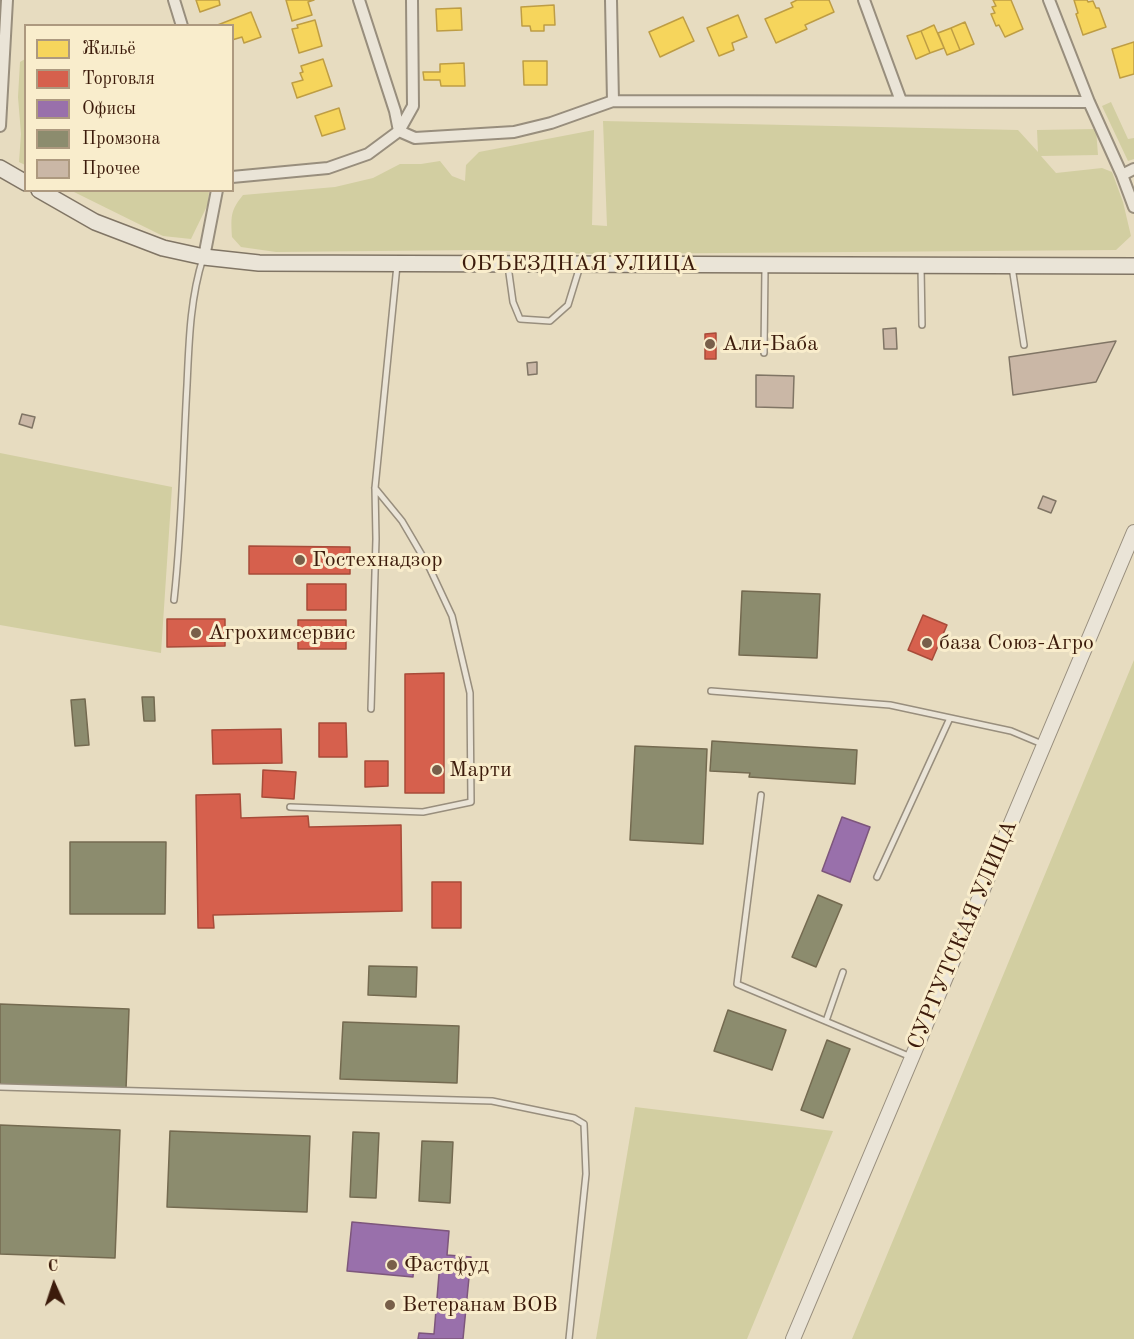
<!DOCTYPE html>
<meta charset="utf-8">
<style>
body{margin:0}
#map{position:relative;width:1134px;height:1339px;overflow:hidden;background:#e7dcc0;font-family:"Old Standard TT",serif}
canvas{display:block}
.legend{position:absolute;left:24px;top:24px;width:210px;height:168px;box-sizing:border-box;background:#f9edcc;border:2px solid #ad997f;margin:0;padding:8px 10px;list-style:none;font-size:18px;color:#3c1b0b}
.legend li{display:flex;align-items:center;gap:12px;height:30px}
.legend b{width:30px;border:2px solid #ad997f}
.north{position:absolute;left:24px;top:1255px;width:60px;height:60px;-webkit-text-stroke:4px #f9edcc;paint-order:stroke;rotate:357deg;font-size:16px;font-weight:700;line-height:24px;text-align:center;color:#3c1b0b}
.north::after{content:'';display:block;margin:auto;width:21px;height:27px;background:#3c1b0b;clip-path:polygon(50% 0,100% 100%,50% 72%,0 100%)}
</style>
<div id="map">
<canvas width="1134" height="1339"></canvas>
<ul class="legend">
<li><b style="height:16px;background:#f6d55c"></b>Жильё</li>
<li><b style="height:16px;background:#d6604d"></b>Торговля</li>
<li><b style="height:16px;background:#9970ab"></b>Офисы</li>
<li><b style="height:16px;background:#8c8c6e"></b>Промзона</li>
<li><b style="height:16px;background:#cab7a6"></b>Прочее</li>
</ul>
<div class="north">С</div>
</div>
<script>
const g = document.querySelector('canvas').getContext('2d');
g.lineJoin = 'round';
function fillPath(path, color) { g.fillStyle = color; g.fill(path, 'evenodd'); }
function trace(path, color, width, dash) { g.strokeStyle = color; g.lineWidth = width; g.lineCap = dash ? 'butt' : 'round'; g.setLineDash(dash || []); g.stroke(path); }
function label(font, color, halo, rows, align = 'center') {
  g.font = font + ' "Old Standard TT",serif'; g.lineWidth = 6; g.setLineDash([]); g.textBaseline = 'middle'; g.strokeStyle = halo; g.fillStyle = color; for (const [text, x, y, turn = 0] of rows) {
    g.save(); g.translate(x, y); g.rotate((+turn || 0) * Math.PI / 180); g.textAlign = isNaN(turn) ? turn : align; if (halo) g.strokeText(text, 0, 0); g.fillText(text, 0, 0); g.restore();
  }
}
const green = new Path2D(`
 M25,59v106l-6,-3 2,-28 -3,-37 2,-35z
 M1111,102l17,37 6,-1v21l-6,2 -26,-55z
 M603,121l415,9 20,22 -1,-22 59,-1 2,26 -57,1 15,17 46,-5 10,4 11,30 8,34 -15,14 -522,4 -115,-4 -203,2 -35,-5 -9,-10c-1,-20 -2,-26 11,-42l92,-8 38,-9 27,-14h21l19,-3 12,15 13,5 1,-16 13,-13 115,-22 -2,95 15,1z
 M72,191h137l-1,13 -17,35 -28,-3z
 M0,453l172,34 -11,166 -161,-28z
 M1134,660v679h-282z
 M635,1107l198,24 -86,208h-151z`);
const homes = new Path2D(`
 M196,0h23l1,5 -20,7z
 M286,0h28l-6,2 4,13 -20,6z
 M797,0h32l5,12 -29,13 2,4 -31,14 -11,-24 28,-12 -2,-4z
 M993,0h18l12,29 -18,8 -6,-12 -3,1 -5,-12 4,-1 -3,-6 4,-1z
 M1074,0h13l1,2 5,-1 3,7h3l7,19 -23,8 -7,-21 2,-1z
 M554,5l1,20h-11v6h-13l-1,-5h-8l-1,-19z
 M461,8l1,22 -25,1 -1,-22z
 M251,12l10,25 -17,6 -2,-6 -10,3v-14h-17z
 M738,15l9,22 -15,6 2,7 -15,6 -12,-28z
 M683,17l11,24 -34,16 -11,-25z
 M315,20l7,26 -23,7 -7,-24 6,-1 -1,-3z
 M965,22l9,22 -14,6 -9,-22z
 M934,25l10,23 -14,5 -9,-22z
 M951,28l9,22 -13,5 -9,-22z
 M921,31l9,22 -14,6 -9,-23z
 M1134,42v32l-14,4 -8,-29z
 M323,59l9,27 -35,12 -5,-15 11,-3 -3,-7 3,-1 -2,-6z
 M523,61h24v24h-23z
 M464,63l1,23h-24l-1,-6h-16l-1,-8h17v-8z
 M339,108l6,21 -23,7 -7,-20z`);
const shops = new Path2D(`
 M716,333v26h-11v-25z
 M249,546l101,1v27h-101z
 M307,584h39v26h-39z
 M923,615l24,10 -15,35 -24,-10z
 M167,619h58v27l-58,1z
 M298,620h48v29h-48z
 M444,673v120h-39v-119z
 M319,723h27l1,34h-28z
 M281,729l1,34 -69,1 -1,-34z
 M365,761h23v25l-23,1z
 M263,770l33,2 -2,27 -32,-2z
 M240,794l1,24 67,-2 1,11 92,-2 1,86 -189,4 1,13h-16l-2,-133z
 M432,882h29v46h-29z`);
const offices = new Path2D(`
 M842,817l28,10 -20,55 -28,-11z
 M352,1222l97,9 -2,24 24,2 -8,82h-45l1,-6 15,1 6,-72 -26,-2 -1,17 -66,-6z`);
const industry = new Path2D(`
 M742,591l78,3 -3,64 -78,-3z
 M142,697h12l1,24h-11z
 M85,699l4,46 -14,1 -4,-46z
 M712,741l145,9 -2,34 -106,-7 1,-4 -40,-2z
 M635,746l72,3 -4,95 -73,-4z
 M70,842h96l-1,72h-95z
 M818,895l24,10 -26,62 -24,-10z
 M369,966l48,1 -1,30 -48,-2z
 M0,1004l129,5 -3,80 -126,-5z
 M728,1010l58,20 -14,40 -58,-19z
 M343,1022l116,4 -2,57 -117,-4z
 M827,1040l23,9 -27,69 -22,-8z
 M0,1125l120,5 -5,128 -115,-4z
 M170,1131l140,5 -3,76 -140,-5z
 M353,1132l26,1 -3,65 -26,-1z
 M422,1141l31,1 -3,61 -31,-2z`);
const building = new Path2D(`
 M896,328l1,21h-13l-1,-20z
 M1116,341l-20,41 -83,13 -4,-38z
 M537,362v12l-9,1 -1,-12z
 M756,375l38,1 -1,32 -37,-1z
 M22,414l13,3 -3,11 -13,-4z
 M1043,496l13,5 -5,12 -13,-5z`);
const service = new Path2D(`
 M508,266l5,36 7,17 30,2 18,-16 12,-39
 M921,267l1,58
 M1012,267l12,78
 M764,353l1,-85
 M174,600c8,-72 9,-144 13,-215 2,-43 3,-86 16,-127
 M711,691l179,14 121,26 31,13
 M371,709l5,-170 -1,-51 22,-223
 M761,795l-24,189 174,73
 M290,807l133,5 48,-10 -1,-109 -18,-77 -22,-47 -18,-31 -10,-17 -27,-33
 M877,877l73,-159
 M826,1021l17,-49
 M0,1087l492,14 82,17 10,6 2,50 -17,165`);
const minor = new Path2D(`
 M174,0l8,26
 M359,0l36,111 4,20
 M611,0l2,101
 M864,0l37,101
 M1049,0l40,102 33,73 12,32
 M0,126l7,-126
 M399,131l14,-25 -1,-106
 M1122,175l12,-6
 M232,177l96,-9 40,-14 31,-23 16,7 99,-6 37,-9 62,-22 476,1
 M204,257l13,-67`);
const tertiary = new Path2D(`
 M793,1339l341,-807`);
const secondary = new Path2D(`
 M0,168l26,15
 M39,190l56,32 68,26 41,9 55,6 875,3`);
const markers = [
 [710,344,6,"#785f4a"],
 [300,560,6,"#785f4a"],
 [196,633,6,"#785f4a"],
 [927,643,6,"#785f4a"],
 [437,770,6,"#785f4a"],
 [392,1265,6,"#785f4a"],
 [390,1305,6,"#785f4a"]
];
const streetNames = [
 ["ОБЪЕЗДНАЯ УЛИЦА",579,264],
 ["СУРГУТСКАЯ УЛИЦА",963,935,-67]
];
const poiNames = [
 ["Али-Баба",722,344],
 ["Гостехнадзор",312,560],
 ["Агрохимсервис",208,633],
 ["база Союз-Агро",939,643],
 ["Марти",449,770],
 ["Фастфуд",404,1265],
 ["Ветеранам ВОВ",402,1305]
];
fillPath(green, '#d2cea1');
fillPath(homes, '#f6d55c');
trace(homes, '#be9d44', 1.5);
fillPath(shops, '#d6604d');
trace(shops, '#a84b39', 1.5);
fillPath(offices, '#9970ab');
trace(offices, '#7d567b', 1.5);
fillPath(industry, '#8c8c6e');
trace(industry, '#746a50', 1.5);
fillPath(building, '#cab7a6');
trace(building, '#807565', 1.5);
trace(service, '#988e7d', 8);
trace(minor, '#988e7d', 14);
trace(tertiary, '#988e7d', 16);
trace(secondary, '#807565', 18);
trace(service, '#eae4d7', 5);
trace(minor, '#eae4d7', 10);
trace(tertiary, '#eae4d7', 14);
trace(secondary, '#eae4d7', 15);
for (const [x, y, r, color] of markers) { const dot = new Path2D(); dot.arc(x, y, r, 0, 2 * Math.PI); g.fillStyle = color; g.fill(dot); trace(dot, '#f9edcc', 2); }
label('22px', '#3c1b0b', '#f9edcc', streetNames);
label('22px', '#3c1b0b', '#f9edcc', poiNames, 'left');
</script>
